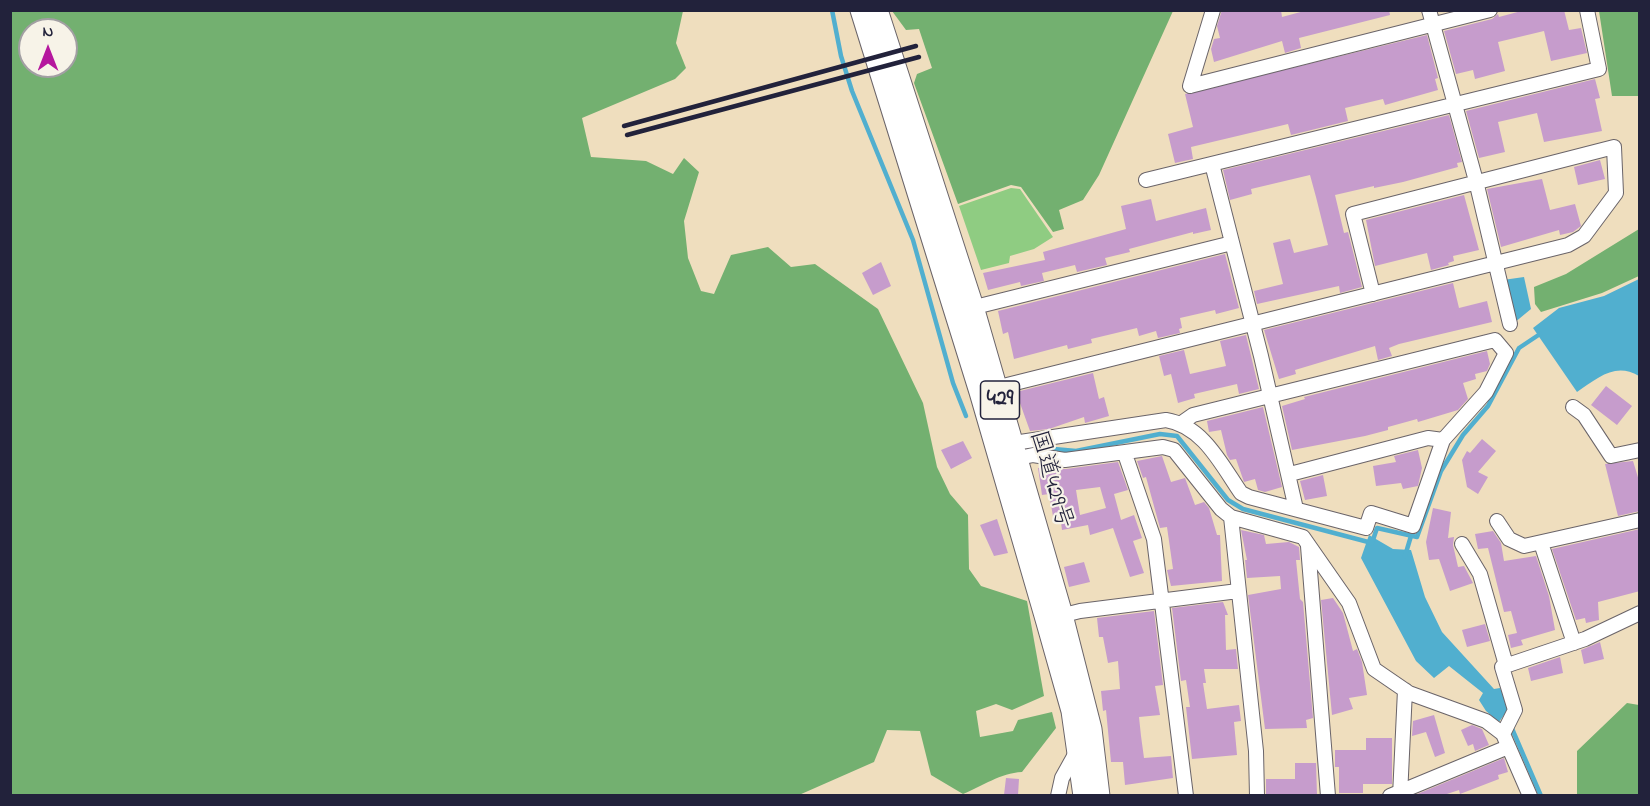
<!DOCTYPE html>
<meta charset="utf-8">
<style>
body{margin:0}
#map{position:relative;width:1650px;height:806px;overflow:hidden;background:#efdebe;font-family:"Indie Flower",sans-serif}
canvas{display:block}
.frame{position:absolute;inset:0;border:12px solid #22223b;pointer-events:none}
.north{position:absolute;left:18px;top:18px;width:60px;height:60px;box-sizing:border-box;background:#f7f3e8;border:2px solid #a29fa3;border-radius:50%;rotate:0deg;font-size:16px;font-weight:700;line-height:24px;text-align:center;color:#22223b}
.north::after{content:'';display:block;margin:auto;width:21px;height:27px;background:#b5179e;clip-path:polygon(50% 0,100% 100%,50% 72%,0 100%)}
</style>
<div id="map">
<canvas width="1650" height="806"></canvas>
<div class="frame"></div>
<div class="north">N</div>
</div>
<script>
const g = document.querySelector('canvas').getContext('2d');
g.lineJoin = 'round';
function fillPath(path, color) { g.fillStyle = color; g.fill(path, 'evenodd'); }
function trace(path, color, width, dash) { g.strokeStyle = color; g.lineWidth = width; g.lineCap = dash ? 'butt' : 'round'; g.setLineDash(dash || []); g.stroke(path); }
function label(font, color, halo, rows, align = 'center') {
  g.font = font + ' "Indie Flower","Klee One",sans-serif'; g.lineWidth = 4.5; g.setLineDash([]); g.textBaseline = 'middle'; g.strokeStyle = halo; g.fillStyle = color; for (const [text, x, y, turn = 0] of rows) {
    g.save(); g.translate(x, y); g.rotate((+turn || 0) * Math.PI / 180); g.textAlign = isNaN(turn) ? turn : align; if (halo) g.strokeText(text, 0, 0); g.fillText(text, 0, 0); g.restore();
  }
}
const green = new Path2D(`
 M1011,188l9,1 33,48 -19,12 -24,7 -1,7 -28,7 -22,-64z`);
const forest = new Path2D(`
 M10,11h673l-7,32 10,25 -11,11 -93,39 9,39 55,4 27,13 11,-16 15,14 -15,49 4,37 13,33 13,3 17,-39 37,-8 23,20 24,-3 63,45 45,94 14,64 13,27 18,21 1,54 12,17 46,15 17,95 -32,14 -16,-6 -20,7 4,26 33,-6 5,-11 34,-8 4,16 -34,44c-22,1 -39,14 -59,22l-32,-19 -11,-44 -33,-1 -13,32 -75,33h-788zM30,30h36v36h-36z
 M892,11v-1l281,1 -74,164 -16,25 -24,10 5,19 -11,3 -32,-45 -10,-2 -53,19 -44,-121 3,-9 15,-6 -13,-39 -13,1z
 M1599,11h40v85h-27z
 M1639,229v47l-37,17 -61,19 -6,-8 -1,-17 32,-13z
 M1627,703l12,2v90h-62v-44z`);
const water = new Path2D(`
 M1524,277l7,32 -17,14 -11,-43z
 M1639,279v97c-24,-14 -41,2 -62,16l-44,-64 26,-20 45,-12z
 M1369,535l24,14 18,1 14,47 17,35 52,57 6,-1 9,20 -10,14 -13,-11 -7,-11 4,-7 -34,-27 -15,12 -18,-17 -55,-103z`);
const stream = new Path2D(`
 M832,10l9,46 11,35 61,149 40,143 13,33
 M1043,448l33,3 84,-17 17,2 51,64 15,9 129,34
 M1372,543l5,-15 40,9 24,-66 22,-36 25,-29 31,-58 21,-14
 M1405,556l6,-20
 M1510,724l31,72`);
const building = new Path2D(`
 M1222,10h59l1,7 26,-7h81l1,5 -91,23 2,10 -16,5 -3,-12 -68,21 -3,-13 3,-10 6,-1 -3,-12z
 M1525,10h39l5,20 12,-2 6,25 -36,8 -7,-30 -46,11 7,29 -30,8 -2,-9 -17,4 -12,-43 48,-12 6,-5 1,3z
 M1427,35l11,43 -3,1 3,11 -53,15 -2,-6 -38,9 3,13 -57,14 -3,-11 -97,23 2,12 -18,4 -7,-29 25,-7 -8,-33z
 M1595,79l5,19 -5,1 7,32 -58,11 -7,-29 -39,9 7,30 -26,6 -13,-47z
 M1449,115l13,47 -5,1 1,4 -55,15 -29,6v-2l-39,9 9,38 4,-1 14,55 -22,6 -1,-7 -82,18 -3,-13 29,-7 -10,-41 17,-4 4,14 34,-8 -12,-48 -6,-22 -59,14 1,5 -22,6 -7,-30z
 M1600,160l5,19 -27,6 -4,-18z
 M1542,179l8,31 25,-6 6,22 -8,6 -13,3 -1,-5 -58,17 -14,-58z
 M1464,195l15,55 -26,6 1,5 -6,2 1,2 -18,5 -4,-17 -52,13 -9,-46z
 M1151,199l5,22 50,-13 5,22 -18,4v-2l-64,17 1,3 -25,6 2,7 -30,7 -2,-7 -33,8 2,8 -23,5 -1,-4 -32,8 -5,-17 62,-13 -2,-8 83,-23 -5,-23z
 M1225,254l14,54 -23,6 -1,-4 -35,8 2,10 -3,1 1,4 -22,5 -2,-7 -17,5 -2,-8 -46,11 1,4 -24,6 -1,-4 -53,14 -6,-27 -5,2 -5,-23z
 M881,262l10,24 -18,9 -11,-22z
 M1453,283l6,25 28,-7 5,21 -93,22 -10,4 3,8 -14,4 -3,-14 -80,24 1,4 -17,5 -15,-49z
 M1246,335l13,54 -20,5 -2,-10 -43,10 1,4 -17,5 -7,-29 -7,2 -5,-20 25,-6 6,24 36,-8 -6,-25z
 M1487,351l3,13 -3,7 -12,3 1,5 -13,4 5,16 -10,11 -40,12 -1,-3 -29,8v3l-23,6 -73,14 -10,-44 23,-7 -1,-2z
 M1093,373l6,26 5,-2 5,19 -24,7 -1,-6 -35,12 -19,2 -14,-39z
 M1606,386l26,20 -15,19 -26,-20z
 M1263,407l19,80 -17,5 -7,-2 -3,-11 -11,3 -8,-23 -6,1 -3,-5 -6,-25 -12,2 -2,-11z
 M1482,439l14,12 -18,21 10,5 -10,17 -11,-7 -5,-27 5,-9 3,2z
 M963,441l9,17 -21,11 -10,-19z
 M1418,450l4,18 -4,18 -15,3 -2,-6 -25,3 -3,-20 23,-4 -2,-6z
 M1162,456l9,26 14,-4 10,27 9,-3 5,6 8,27h3l2,46 -51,5 -4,-16 6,-1 -6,-42 -7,1 -14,-51 -3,1 -6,-17z
 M1633,461l7,23v27l-22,5 -13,-52z
 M1118,462l10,28 -14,4 7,26 13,-5 8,23 -9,3 11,32 -14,4 -17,-49 -23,7 -2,-10 -26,5 -2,-15 -7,1 -4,-22 -7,1 -4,-27 28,1zM1100,487l6,21 -26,7 -4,-25z
 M1323,475l4,21 -22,4 -5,-19z
 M1433,508l18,4 -3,26 6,-1 -1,8 5,22 6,-1 9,17 -23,8 -11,-32 -10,1 -3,-18z
 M997,519l11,34 -14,3 -14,-31z
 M1640,529v62l-42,11 1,18 -13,3 -1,-5 -9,2 -24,-71z
 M1241,530l23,5 2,9 23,-2 10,5 1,13h-4l4,39 3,3 10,116 -7,2 1,8 -42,1 -17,-134 33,-6 -1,-13 -33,2 -2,-18h2z
 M1493,531l8,12 3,18 32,-5 13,40 6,34 -34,10 2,5 -12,3 -3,-13 9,-2 -6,-22 -7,1 -16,-64 -10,1 -3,-15z
 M1084,562l6,20 -21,5 -5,-20z
 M1333,598l10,15 10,38 4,-2 5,13 5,33 -18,3 4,11 -21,6 -11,-115z
 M1223,602l5,13h-3l1,35 10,-1 2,20h-34l2,14h-3l4,26 32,-4 2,16 -7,1 3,33 -45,4 -6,-52h4l-4,-27 -5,1 -9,-73z
 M1154,611l9,74 -8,1 5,29 -21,2 2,19 3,22 27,-2 2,22 -48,7 -2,-23h-12l-5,-52 -3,1 -2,-20 19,-2 -2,-28 -10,2 -5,-26h-4l-2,-19z
 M1485,624l5,17 -23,6 -5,-17z
 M1600,642l4,17 -20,5 -3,-14z
 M1560,657l3,16 -32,8 -3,-13z
 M1434,715l11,38 -10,4 -9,-25 -14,4 1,-15z
 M1472,725l10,4 7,16 -14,6 -2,-7 -5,2 -7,-16z
 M1366,738h26v46h-29v9h-24v-26h-4v-17h31z
 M1504,758l4,14 -10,3 1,4 -39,15 -1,-4 -15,5h-29z
 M1295,763h21l1,32h-51v-16h29z
 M1006,778l13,1 -1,16h-14z`);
const minor = new Path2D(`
 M1429,10l47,171 34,143
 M1190,86l300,-76
 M1190,86l23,-76
 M1212,164l49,192 35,153
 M1146,180l453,-111 -12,-59
 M967,309l265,-66
 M991,389l577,-144 16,-9 32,-43 -2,-46 -261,67 20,80
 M1573,407l11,8 27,41 29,-6
 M1007,444l159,-24c37,6 55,44 75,73l8,4 117,31 5,-15 42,13 30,-86 43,-48 20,-39 -11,-13 -302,75 -10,7
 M1125,454l29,85 32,257
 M1010,460l23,-5 32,5 98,-13 11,3 47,59 10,8 72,20 46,66 25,66 35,24 77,28 17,13 27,62
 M1290,474l138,-36 15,2
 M1231,517l25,234 1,45
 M1497,521l12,18 15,7 116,-26
 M1541,543l33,100
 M1462,544l18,30 26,91
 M1308,546l20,250
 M1056,617l24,-6 158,-20
 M1503,734l12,-24 -13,-43 83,-28 55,-26
 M1058,796l4,-18 15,-27
 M1390,796l118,-49
 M1400,796l5,-106`);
const trunk = new Path2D(`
 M861,10l119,382 66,227 26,92 12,85
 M877,10l96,297 89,308 29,114 8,67`);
const rail = new Path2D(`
 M624,126l292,-80
 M627,135l292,-78`);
const shields = [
 [1000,400,39]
];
const shieldNames = [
 ["429",1000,400]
];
const streetNames = [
 ["国道429号",1049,480,74]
];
fillPath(green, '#8fcc82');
fillPath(forest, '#73b070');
fillPath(water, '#51afcf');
trace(stream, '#51afcf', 4.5);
fillPath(building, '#c69ccc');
trace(minor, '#6a6469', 16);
trace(trunk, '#6a6469', 23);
trace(minor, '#fff', 14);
trace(trunk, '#fff', 21);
trace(rail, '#22223b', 4.5);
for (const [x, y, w] of shields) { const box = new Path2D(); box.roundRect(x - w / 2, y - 19, w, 38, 4.5); g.fillStyle = '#f7f3e8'; g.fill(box); trace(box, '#22223b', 1.5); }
label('bold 22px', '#22223b', null, shieldNames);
label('24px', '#22223b', '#f7f3e8', streetNames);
</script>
